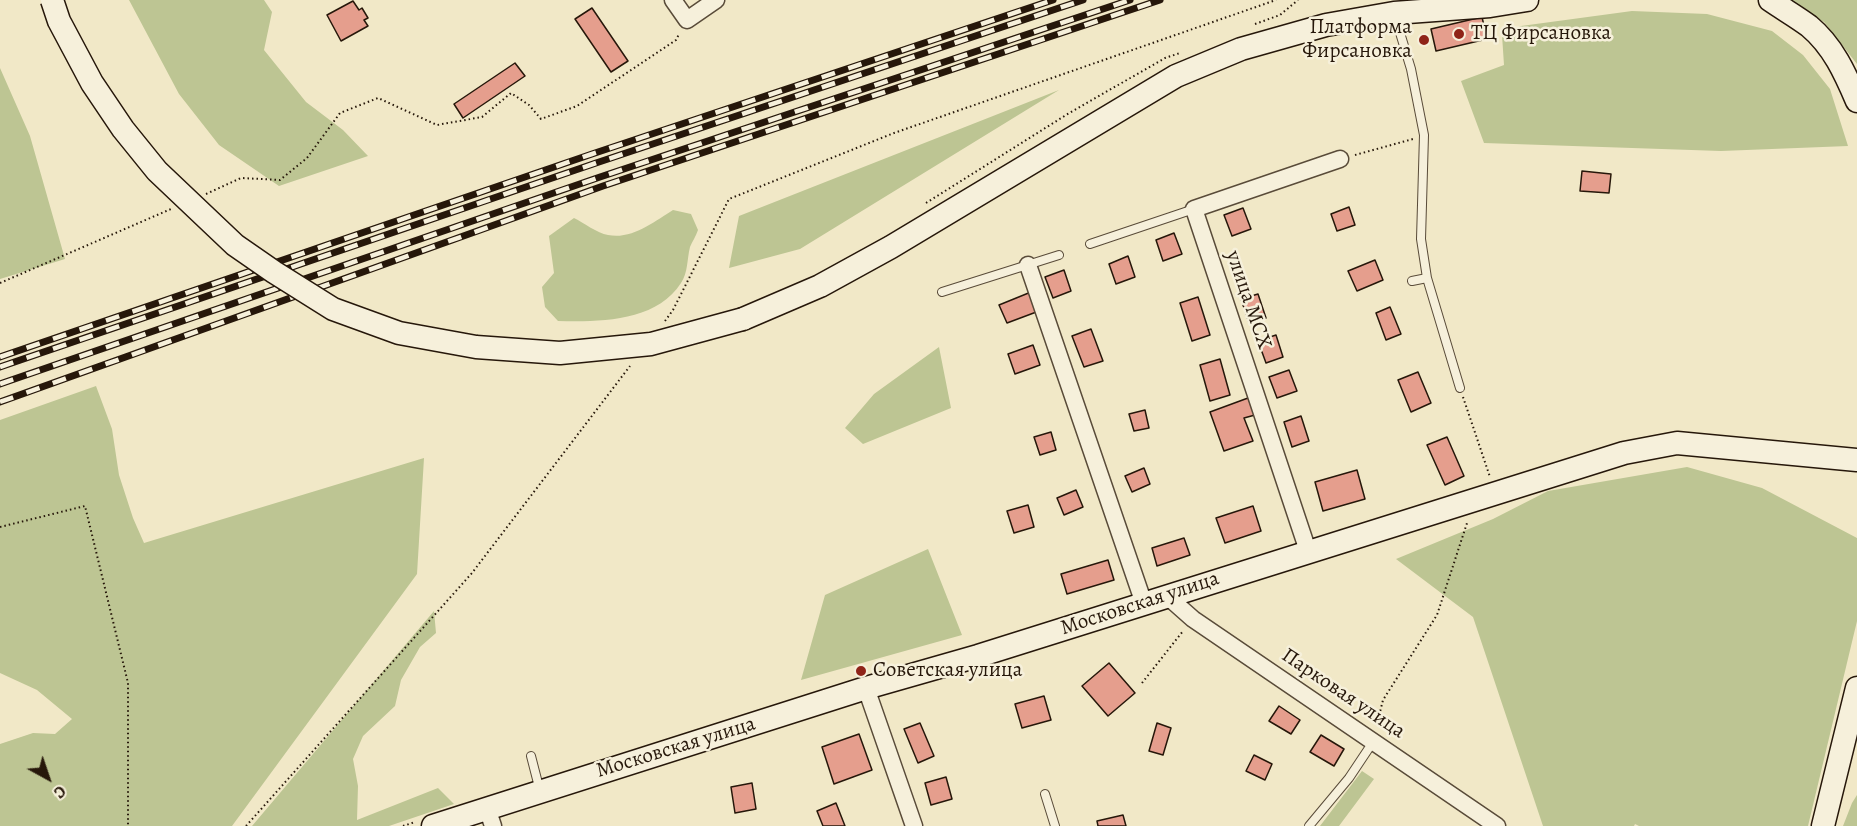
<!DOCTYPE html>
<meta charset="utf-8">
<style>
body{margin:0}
#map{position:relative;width:1857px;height:826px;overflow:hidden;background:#f1e8c7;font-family:Alegreya,serif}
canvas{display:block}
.north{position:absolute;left:18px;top:748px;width:60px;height:60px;-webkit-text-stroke:4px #f6f0db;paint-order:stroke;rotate:140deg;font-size:16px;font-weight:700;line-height:24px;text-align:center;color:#26170a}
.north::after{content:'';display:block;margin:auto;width:21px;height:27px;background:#26170a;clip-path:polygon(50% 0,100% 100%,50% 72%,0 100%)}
</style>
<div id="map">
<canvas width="1857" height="826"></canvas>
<div class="north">С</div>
</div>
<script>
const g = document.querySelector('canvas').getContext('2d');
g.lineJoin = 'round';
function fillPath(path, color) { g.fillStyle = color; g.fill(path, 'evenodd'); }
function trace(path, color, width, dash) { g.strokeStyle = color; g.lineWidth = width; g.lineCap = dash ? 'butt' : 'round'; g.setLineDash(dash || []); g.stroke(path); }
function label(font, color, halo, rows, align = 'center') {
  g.font = font + ' Alegreya,serif'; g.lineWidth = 5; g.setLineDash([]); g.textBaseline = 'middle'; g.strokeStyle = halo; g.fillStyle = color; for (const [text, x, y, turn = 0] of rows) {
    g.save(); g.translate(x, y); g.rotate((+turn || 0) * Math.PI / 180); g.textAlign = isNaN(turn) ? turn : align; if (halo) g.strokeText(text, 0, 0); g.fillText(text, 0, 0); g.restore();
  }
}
const green = new Path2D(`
 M129,0h135l8,12 -8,38 42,52 37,28 25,26 -89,30 -60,-41 -40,-51z
 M1784,0h73v64l-33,-42z
 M1632,11l75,3 65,17 31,24 27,34 18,57 -127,5 -237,-8 -23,-62 43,-16 -2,-30 19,-9z
 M0,68l30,68 35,123 -65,20z
 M1059,90l-259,159 -71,19 10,-52z
 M673,210l18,4 7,16c-2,6 -6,12 -8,17 -3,12 -2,26 -9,36 -25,39 -82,39 -123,38l-13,-14 -3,-20 12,-14 -5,-37 25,-18c10,5 23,15 34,17 24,5 47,-14 65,-25z
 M939,347l12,61 -88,36 -18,-16 29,-34z
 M96,386l16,43 7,46 14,43 11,25 280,-85 -7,116 -185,252h-232v-82l33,-11 22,1 17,-15 -35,-29 -37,-17v-253z
 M1687,467l75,21 95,50v83l-49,205h-169l-4,-2 -1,2h-91l-70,-209 -77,-58 97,-40 55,-28z
 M928,549l34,86 -161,45 24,-85z
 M434,611l2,22 -16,14 -19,33 -6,26 -32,30 -10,23 5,27 -1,34 81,-32 16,16 -65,22h-137z
 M1362,771l12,8 -35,47h-19z
 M1857,795v31h-14l9,-23z`);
const building = new Path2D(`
 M353,1l6,9 3,-2 6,10 -4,2 4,6 -27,15 -14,-26z
 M592,8l36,53 -17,11 -36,-53z
 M1482,17l5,22 -51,12 -5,-22z
 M515,63l10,13 -62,42 -9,-14z
 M1582,171l29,3 -2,19 -29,-2z
 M1349,207l6,18 -18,6 -6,-17z
 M1243,208l8,21 -19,7 -8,-21z
 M1174,233l8,21 -19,7 -7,-21z
 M1128,256l7,21 -19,7 -7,-20z
 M1375,260l8,20 -26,11 -9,-20z
 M1064,270l7,21 -18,7 -8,-21z
 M1031,292l8,19 -32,12 -8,-18z
 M1258,294l8,24 -17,5 -8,-24z
 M1198,297l12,38 -18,6 -12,-38z
 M1390,307l11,27 -15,6 -10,-27z
 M1091,329l12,32 -19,6 -12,-31z
 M1276,335l7,22 -17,6 -8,-22z
 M1033,345l7,20 -25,9 -7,-20z
 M1220,359l10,36 -20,6 -10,-36z
 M1289,370l8,21 -20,7 -8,-21z
 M1418,372l13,31 -20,9 -13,-32z
 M1248,398l7,17 -11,3 9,23 -29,10 -14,-39z
 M1145,410l4,18 -15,3 -5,-17z
 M1301,416l8,25 -17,6 -8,-25z
 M1051,432l5,18 -16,5 -6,-18z
 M1447,437l17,39 -19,9 -18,-40z
 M1144,468l6,16 -18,8 -7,-16z
 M1357,470l8,29 -42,12 -8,-29z
 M1076,490l7,17 -19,8 -7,-17z
 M1028,505l6,22 -20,6 -7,-22z
 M1253,506l8,25 -36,12 -9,-25z
 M1184,538l6,17 -33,11 -5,-18z
 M1108,560l6,20 -47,14 -6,-20z
 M1109,663l26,30 -27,23 -26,-30z
 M1044,696l7,24 -29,8 -7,-24z
 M1279,706l21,14 -9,14 -22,-13z
 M920,723l14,33 -16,7 -14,-34z
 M1157,723l14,5 -8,27 -14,-4z
 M859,734l13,36 -38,14 -12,-37z
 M1321,735l23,14 -10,17 -24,-14z
 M1254,755l18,9 -7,16 -19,-9z
 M946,777l6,22 -21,6 -6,-22z
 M752,783l4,26 -21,4 -4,-26z
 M836,803l9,23h-22l-6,-15z
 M1123,815l3,11h-28l-1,-5z`);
const path = new Path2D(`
 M1255,24l25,-9 18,-15
 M1355,155l58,-16
 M206,194l35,-16 39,2 27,-22 33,-45 38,-15 59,27 45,-8 29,-24 18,12 12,14 36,-13 99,-66 3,-6
 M926,203l140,-88 99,-57 15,-5
 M0,283l171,-74
 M665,321l8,-11 56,-111 165,-66 382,-133
 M1463,397l27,80
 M0,527l85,-21 43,177v143
 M1142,683l41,-52
 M1377,724l6,-24 54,-85 30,-92
 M246,826l226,-253 158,-207
 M403,826l12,-4`);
const lane = new Path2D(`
 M1394,13l17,56 13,66 -3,104 6,39 33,110
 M1090,244l104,-35
 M1412,281l15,-3
 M942,292l117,-37
 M531,756l9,35
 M1045,794l10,32
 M1309,826l40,-48 24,-36`);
const street = new Path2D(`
 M673,0l14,20 29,-20
 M1028,265l113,330 -2,9
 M1308,551l-114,-342 146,-50
 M1167,596l26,23 304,207
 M866,688l48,138
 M487,808l6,18`);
const secondary = new Path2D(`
 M1770,0c13,9 27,17 39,26 24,20 36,47 48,75
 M743,319l77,-33 71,-39 285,-171 65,-27 85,-24 68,-12 96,-7 37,-6
 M433,826l433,-138 112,-32 646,-203 53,-10 180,17
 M1823,826l34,-138`);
const rail = new Path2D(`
 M0,357l592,-203 461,-154
 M0,367l596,-204 487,-163
 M0,384l600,-207 530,-177
 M0,402l603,-216 557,-186`);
const secondaryBridge = new Path2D(`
 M52,0l7,21 33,62 31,46 34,42 78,74 39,27 59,37 66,24 77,14 84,6 91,-9 92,-25`);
const markers = [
 [1459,34,6,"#8f2418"],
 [1424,40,6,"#8f2418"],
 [861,671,6,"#8f2418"]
];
const poiNames = [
 ["Платформа",1412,28,"right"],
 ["Фирсановка",1412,52,"right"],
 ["ТЦ Фирсановка",1471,34],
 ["Советская улица",873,671]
];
const streetNames = [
 ["улица МСХ",1248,300,71],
 ["Московская улица",1140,604,-18],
 ["Парковая улица",1343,694,34],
 ["Московская улица",676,748,-17]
];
fillPath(green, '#bdc593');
fillPath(building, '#e59e8d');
trace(building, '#26170a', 1.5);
trace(lane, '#594b39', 10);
trace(street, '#594b39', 19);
trace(secondary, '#26170a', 25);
trace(path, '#26170a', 2, [1.5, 3]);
trace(lane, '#f6f0db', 8);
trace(street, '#f6f0db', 16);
trace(secondary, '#f6f0db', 22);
trace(rail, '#26170a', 7);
trace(rail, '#f6f0db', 4.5, [14]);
trace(secondaryBridge, '#26170a', 25, []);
trace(secondaryBridge, '#f6f0db', 22);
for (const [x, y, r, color] of markers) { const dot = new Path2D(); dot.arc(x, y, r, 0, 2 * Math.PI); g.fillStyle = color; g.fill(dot); trace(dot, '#f6f0db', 2); }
label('21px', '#26170a', '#f6f0db', poiNames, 'left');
label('21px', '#26170a', '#f6f0db', streetNames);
</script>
